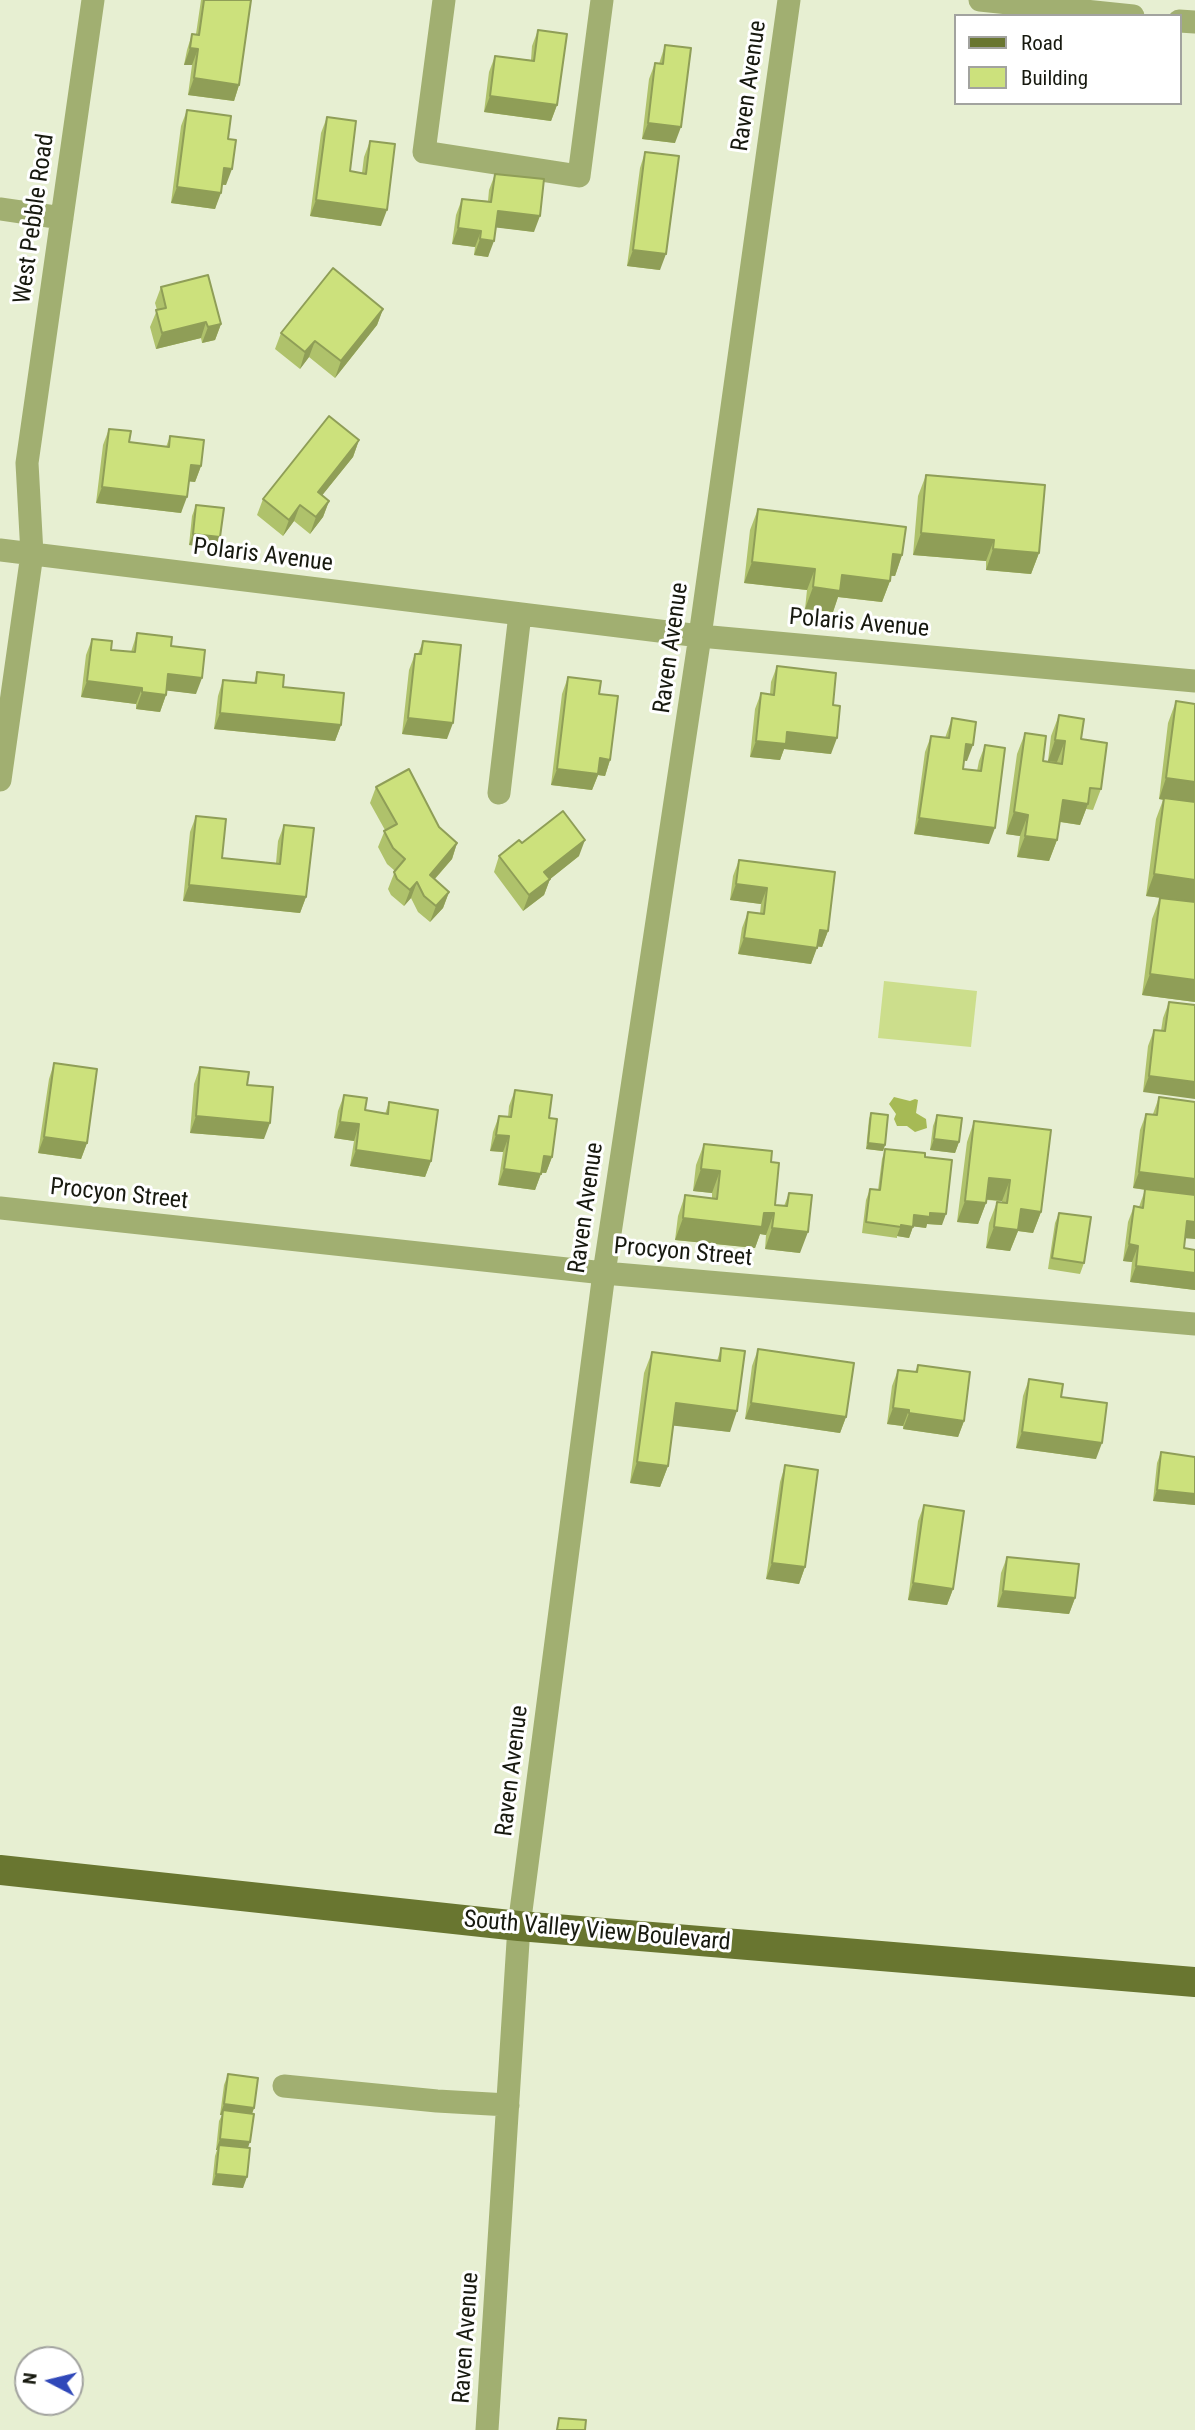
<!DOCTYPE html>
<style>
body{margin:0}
#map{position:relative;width:1195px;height:2430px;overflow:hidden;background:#e7efd2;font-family:"Roboto Condensed",sans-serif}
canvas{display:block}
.legend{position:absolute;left:954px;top:14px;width:228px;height:91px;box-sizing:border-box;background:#fff;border:2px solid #a2a39f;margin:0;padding:9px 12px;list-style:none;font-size:21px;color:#17190f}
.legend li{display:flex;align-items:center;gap:14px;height:35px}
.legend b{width:35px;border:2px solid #a2a39f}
.north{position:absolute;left:14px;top:2346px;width:70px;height:70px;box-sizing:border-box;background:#fff;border:2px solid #a2a39f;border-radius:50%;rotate:277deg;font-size:19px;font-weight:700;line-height:28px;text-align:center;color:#17190f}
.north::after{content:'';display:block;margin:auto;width:24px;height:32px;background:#3048b9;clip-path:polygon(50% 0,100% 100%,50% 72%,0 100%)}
</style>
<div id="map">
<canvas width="1195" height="2430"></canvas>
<ul class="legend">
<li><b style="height:9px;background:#697630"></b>Road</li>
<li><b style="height:19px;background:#cce17c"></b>Building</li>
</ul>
<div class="north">N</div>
</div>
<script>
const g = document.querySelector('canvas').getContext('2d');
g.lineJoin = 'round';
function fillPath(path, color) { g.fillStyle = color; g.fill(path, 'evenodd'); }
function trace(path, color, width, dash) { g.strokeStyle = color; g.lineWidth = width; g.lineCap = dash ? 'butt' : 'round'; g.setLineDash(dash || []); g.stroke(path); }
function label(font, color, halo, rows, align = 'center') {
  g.font = font + ' "Roboto Condensed",sans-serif'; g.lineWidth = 6; g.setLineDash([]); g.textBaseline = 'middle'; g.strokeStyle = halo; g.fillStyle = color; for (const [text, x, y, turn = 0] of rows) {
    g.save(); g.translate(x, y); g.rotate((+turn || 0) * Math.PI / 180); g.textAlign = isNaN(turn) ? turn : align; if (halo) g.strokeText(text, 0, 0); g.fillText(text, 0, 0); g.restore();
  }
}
const green = new Path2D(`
 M884,981l93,10 -6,56 -93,-9z`);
const water = new Path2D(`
 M894,1097l16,4 5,-2 3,1 -2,13 10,6 1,9 -12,4 -8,-6h-10l-3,-7 2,-5 -7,-10z`);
const minor = new Path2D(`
 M444,0l-20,152 155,24 23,-176
 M980,0l153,16
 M1179,21l16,1
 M0,209l62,9
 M0,550l700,86 495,45
 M0,780l32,-226 -5,-91 66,-463
 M499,793l21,-179
 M0,1208l604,65 591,51
 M284,2086l153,15 71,4
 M487,2430l32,-504 85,-653 96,-637 89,-636`);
const major = new Path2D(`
 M0,1870l519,56 676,56`);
const wall = new Path2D(`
 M201,0h50l-12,85 -5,16 -46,-6 4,-30h-8l3,-15 5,-16h4z
 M538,30l19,75 -6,16 -67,-9 5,-40 6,-16 36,4 1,-14z
 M665,45l10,98 -33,-4 7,-60 6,-16 4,1z
 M187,110l41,29 -2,46h-4l-7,24 -44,-6 10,-77z
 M327,117l23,54 12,2 2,-16 6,-16 11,85 -71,-10 11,-83z
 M645,152l15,118 -33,-4 13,-98z
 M495,174l39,58 -38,-5 -8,30 -14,-2 1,-8 -23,-3 4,-29 6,-16 26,2 1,-11z
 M161,287l60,37 -6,16 -13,3 -1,-5 -45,11 -6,-22 7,-17 -2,-7z
 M383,309l-6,16 -42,53 -26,-21 -9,12 -25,-20 6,-16z
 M109,429l20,13 37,5 4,-11 31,30 -6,16 -6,-1 -8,32 -85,-10 7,-58z
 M359,440l-6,17 -31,38 7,6 -6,16 -13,17 -16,-13 -11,15 -26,-21 6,-16z
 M926,475l113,78 -8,21 -45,-4v-9l-73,-6 5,-59z
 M196,505l24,32 -4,11 -27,-3 3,-29z
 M758,509l144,46 -7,21h-4l-1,5 -8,21 -44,-5 -5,15 -28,-3 2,-19 -63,-7 6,-53z
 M137,633l34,13 25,48 -30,-4v5l-6,17 -24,-3v-5l-55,-7 5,-42 6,-16 19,11 20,2z
 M423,641l24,98 -45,-5 7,-64 6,-16h3z
 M777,666l56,39 -2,49 -47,-5 -4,11 -30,-3 5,-48 6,-16 9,1 1,-12z
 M257,672l26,15 58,38 -6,16 -121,-12 4,-33 5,-16 31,3z
 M568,677l31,17 11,66 -5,16 -7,-1 -6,15 -41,-5 11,-91z
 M1176,701l19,201 -49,-6 10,-77 7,-19 -4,-1 9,-76z
 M1059,715l22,24 20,50 -8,21 -7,-1 -6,16 -20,-3 -3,18 -8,21 -32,-4 3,-21 -14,-2 11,-80 8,-21 18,28 14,2 -9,-2 3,-25z
 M952,718l15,43 -3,-1 -1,9 14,2 2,-10 6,-16 4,99 -75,-10 11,-82 6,-16 14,2z
 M376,787l63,40 18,16 -5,16 -17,20 14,13 -6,16 -13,14 -12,-10 -7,-14 -7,8 -13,-11 -3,-6 7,-18 -8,-7 -9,-17 7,-17 -15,-27z
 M196,816l26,42 54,5 2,-22 6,-16 22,72 -6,16 -117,-12 7,-69z
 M522,843l57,13 -29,23 -6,16 -21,16 -29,-39 5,-16z
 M739,860l89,71 -6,16 -5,-1 -6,18 -73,-10 4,-26 6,-16 12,1 1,-9 -31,-4 3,-24z
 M1160,898l35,4v100l-53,-7 10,-76z
 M1169,1002l26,3 -52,87 5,-46 6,-16 7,1 2,-13z
 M54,1063l33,80 -6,16 -43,-6 11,-74z
 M200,1067l47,18 17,54 -74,-6 4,-49z
 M515,1090l34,28 3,39 -6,16h-5l-6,17 -37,-5 5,-33 -13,-1 3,-19 6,-16 9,1 1,-11z
 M344,1095l21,15 20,4 4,-12 42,59 -6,16 -75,-11 4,-25 -20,-3 4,-27z
 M1159,1097l26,141 -1,10 11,2v40l-65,-8 2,-20 -9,-1 5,-39 6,-16 5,1 6,-17 -12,-2 7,-58 6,-16h7z
 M871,1113l14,32 -2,6 -17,-2 3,-30z
 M937,1115l22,27 -4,11 -25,-3 3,-24z
 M974,1121l67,91 -8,21 -15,-2 -8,20 -24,-3 3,-25 8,-21h5v-1l-15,-1 -9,24 -21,-2 10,-80z
 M704,1144l67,18 4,43 9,1 5,-13 11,60 -35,-4 1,-14 -6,-1 -5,14 -80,-8 3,-24 7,-21 27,3v-5l-19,-2 3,-26z
 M885,1149l40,8 17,68 -15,-1 -1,4 -13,-2 -4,12 -12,-2v2l-35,-5 4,-33 4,-11 8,1 4,-31z
 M1059,1213l25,50 -4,11 -32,-5 7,-46z
 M721,1348l9,84 -57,-7 -5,41 -8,21 -30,-4 14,-110 8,-21 65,9z
 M758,1349l88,68 -6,16 -95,-14 7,-53z
 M918,1365l46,56 -6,16 -55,-8v-3l-16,-2 5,-38 6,-16 17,2z
 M1029,1379l67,80 -80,-11 7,-52z
 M1161,1452l34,5v48l-42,-4 4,-38z
 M785,1465l20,102 -6,17 -33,-5 14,-97z
 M924,1505l29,84 -6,16 -39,-5 10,-79z
 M1007,1557l68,41 -6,16 -72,-7 4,-34z
 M228,2074l26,34 -2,6 -9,74 -31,-3 3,-29 2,-6h-1l3,-29 3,-6h-2l4,-30z`);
const shadedWall = new Path2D(`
 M190,48l8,1 -6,16h-8z
 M194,78l45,7 -5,16 -46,-6z
 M490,96l67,9 -6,16 -67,-9z
 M648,123l33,4 -6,16 -33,-4z
 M224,168l8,1 -6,16 -8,-1z
 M177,187l44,6 -6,16 -44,-6z
 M316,200l71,10 -6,16 -71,-10z
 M498,211l42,5 -6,16 -42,-5z
 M458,228l23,3 -6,16 -23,-3z
 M480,239l14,2 -6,16 -14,-2z
 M633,250l33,4 -6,16 -33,-4z
 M383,309l-6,16 -42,53 6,-17z
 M206,322l-5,16 -45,11 6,-16z
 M221,324l-6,16 -13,3 6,-16z
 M315,341l-6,16 -9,12 5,-17z
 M359,440l-6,17 -41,51 6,-16z
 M191,465l10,1 -6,16 -10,-1z
 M102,487l85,10 -6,16 -85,-10z
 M329,501l-6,16 -13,17 6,-17z
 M300,505l-6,16 -11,15 6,-16z
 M921,533l73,7 -8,21 -73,-6z
 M193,534l27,3 -4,11 -27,-3z
 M993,549l46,4 -8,21 -45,-4z
 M893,554l9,1 -7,21 -10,-1z
 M752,562l63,7 -8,21 -63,-7z
 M842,575l48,6 -8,21 -44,-5 -5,15 -28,-3 8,-22z
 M168,674l34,4 -6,16 -34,-4z
 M87,681l55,7 -6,16 -55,-7z
 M142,692l24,3 -6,17 -24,-3z
 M220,713l121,12 -6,16 -121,-12z
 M408,718l45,5 -6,16 -45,-5z
 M787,732l50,6 -6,16 -47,-5 -4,11 -30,-3 6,-16z
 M1055,740l10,1 -8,21 -9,-1z
 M966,744l7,1 -6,16 -7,-1z
 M600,758l10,2 -5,16 -7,-1 -6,15 -41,-5 6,-16z
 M1166,778l29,4v22l-36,-5z
 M1063,800l25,4 -8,21 -25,-4z
 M1014,812l14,3 -8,21 -14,-2z
 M919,818l76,10 -6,16 -75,-10z
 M1025,836l32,4 -8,21 -32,-4z
 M585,840l-6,16 -40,32 5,-16z
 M457,843l-5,16 -28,32 6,-16z
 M1154,874l41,6v22l-49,-6z
 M550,879l-6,16 -21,16 6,-16z
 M417,882l-6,16 -7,8 6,-16z
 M736,884l31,4 -6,16 -31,-4z
 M189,885l117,12 -6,16 -117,-12z
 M449,892l-6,16 -13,14 6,-16z
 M820,930l8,1 -6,16 -8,-1z
 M744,938l73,10 -6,16 -73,-10z
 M1150,974l45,6v22l-53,-7z
 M1149,1076l46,6v17l-52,-7z
 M196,1116l74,7 -6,16 -74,-6z
 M340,1122l19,2 -5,17 -20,-3z
 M496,1135l13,1 -6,16 -13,-1z
 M44,1137l43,6 -6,16 -43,-6z
 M934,1139l25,3 -4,11 -25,-3z
 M868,1143l17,2 -2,6 -17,-2z
 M356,1150l75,11 -6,16 -75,-11z
 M544,1156l8,1 -6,16 -8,-1z
 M504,1169l37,5 -6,16 -37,-5z
 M701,1169l19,2 -8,22 -19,-2z
 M1139,1172l56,7v17l-62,-8z
 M989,1178l21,2 -8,21 -20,-2z
 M965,1201l21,2 -8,21 -21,-2z
 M1021,1209l20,3 -8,21 -15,-2 -8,20 -24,-3 8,-21z
 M764,1213h10l-8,22 -6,-1 -5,14 -80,-8 8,-22z
 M930,1213l16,1 -4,11 -15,-1 -1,4 -16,-2 4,-11z
 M1187,1221l8,1v17l-13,-1z
 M901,1225l12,2 -4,11 -12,-2z
 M772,1228l36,4 -8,21 -35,-4z
 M1129,1244l9,2 -6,16 -9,-1z
 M1136,1266l59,7v17l-65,-8z
 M676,1403l61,8 -7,21 -62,-7z
 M751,1403l95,14 -6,16 -95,-14z
 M893,1408l16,2 -6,16 -16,-2z
 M909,1413l55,8 -6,16 -55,-8z
 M1022,1432l80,11 -6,16 -80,-11z
 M637,1462l31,4 -8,21 -30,-4z
 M1157,1490l38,4v11l-42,-4z
 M772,1563l33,4 -6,17 -33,-5z
 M913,1583l40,6 -6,16 -39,-5z
 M1003,1591l72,7 -6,16 -72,-7z
 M224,2104l30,4 -4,11 -27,-9 -1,5h-2z
 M220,2139l30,3 -4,11 -27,-8 -2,5h-1z
 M216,2174l31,3 -4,11 -31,-3z`);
const building = new Path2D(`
 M204,0h47l-12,85 -45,-7 4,-29 -8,-1 2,-14 7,1z
 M538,30l29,4 -10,71 -67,-9 5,-40 39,5z
 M665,45l26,3 -10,79 -33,-4 7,-60 8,1z
 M187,110l44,6 -3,23 8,1 -4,29 -8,-1 -3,25 -44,-6z
 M327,117l29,4 -6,50 16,3 4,-33 25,3 -8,66 -71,-10z
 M645,152l34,4 -13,98 -33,-4z
 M495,174l49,5 -4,37 -42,-5 -4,30 -14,-2 1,-8 -23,-3 4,-29 29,3z
 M333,268l50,41 -42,52 -26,-20 -10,11 -24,-19z
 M208,275l13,49 -13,3 -2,-5 -44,11 -6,-23 10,-2 -5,-21z
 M329,416l30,24 -41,52 11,9 -13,16 -16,-12 -11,15 -26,-21z
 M109,429l22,2 -2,11 40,5 1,-11 34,4 -3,26 -10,-1 -4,32 -85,-10z
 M926,475l119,10 -6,68 -46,-4 1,-9 -73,-7z
 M196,505l28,3 -4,29 -27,-3z
 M758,509l148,18 -4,28 -9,-1 -3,27 -48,-6 -2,16 -27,-4 2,-18 -63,-7z
 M137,633l35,4 -1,9 34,4 -3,28 -34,-4 -2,21 -24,-3v-4l-55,-7 5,-42 20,2 -1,9 24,2z
 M423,641l38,4 -8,78 -45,-5 7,-64h6z
 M777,666l59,7 -3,32 7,1 -3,32 -50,-6 -1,12 -30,-3 5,-48 13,2z
 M257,672l27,3 -1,12 61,6 -3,32 -121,-12 3,-33 33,3z
 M568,677l33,4 -2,13 19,2 -8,64 -10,-2 -2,16 -41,-5z
 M1176,701l19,3v78l-29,-4z
 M1059,715l25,4 -3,20 26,4 -6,46 -11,-1 -2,16 -25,-4 -6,40 -32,-4 3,-21 -14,-3 11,-79 21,3 -3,25 19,3 3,-23 -10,-1z
 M952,718l24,4 -3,23 -7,-1 -3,25 18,2 4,-26 20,3 -10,80 -76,-10 12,-82 18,2z
 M409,769l30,58 18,16 -27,32 19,17 -13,14 -12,-10 -7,-14 -7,8 -13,-11 -3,-7 11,-13 -12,-11 -9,-17 13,-7 -21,-37z
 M1164,798l31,4v78l-41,-6z
 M563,811l22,29 -41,32 6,7 -21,16 -30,-39 20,-16 3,3z
 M196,816l30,3 -4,39 58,6 4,-39 30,3 -8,69 -117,-12z
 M739,860l96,12 -7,59 -8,-1 -3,18 -73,-10 4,-26 16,2 3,-26 -31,-4z
 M1160,898l35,4v78l-45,-6z
 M1169,1002l26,3v77l-46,-6 5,-46 11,1z
 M54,1063l43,6 -10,74 -43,-6z
 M200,1067l49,5 -2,13 26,2 -3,36 -74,-7z
 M515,1090l37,5 -3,23 8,1 -5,38 -8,-1 -3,18 -37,-5 5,-33 -13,-1 3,-19 12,1z
 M344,1095l23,3 -2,12 23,4 1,-12 49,8 -7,51 -75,-11 3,-26 -19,-2z
 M1159,1097l36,5v77l-56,-7 7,-58 11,1z
 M871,1113l17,2 -3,30 -17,-2z
 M937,1115l25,3 -3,24 -25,-3z
 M974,1121l77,9 -10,82 -20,-3 -3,21 -24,-3 3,-25 10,1 3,-23 -21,-2 -3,25 -21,-2z
 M704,1144l68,7 -1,11 8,1 -4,42 12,1 2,-13 23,2 -4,37 -36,-4 2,-15h-10l-2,14 -79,-9 2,-23 32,4 3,-28 -19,-2z
 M885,1149l40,4v4l27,3 -6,54 -16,-1v4l-16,-2 -1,12 -12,-2v2l-35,-5 4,-33 10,1z
 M1145,1189l50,6v27l-8,-1 -3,27 11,2v23l-59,-7 2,-20 -9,-2 5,-38 9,2z
 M1059,1213l32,4 -7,46 -32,-5z
 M721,1348l24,3 -8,60 -61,-8 -8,63 -31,-4 15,-110 68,9z
 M758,1349l96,14 -8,54 -95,-14z
 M918,1365l52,7 -6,49 -55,-8v-3l-16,-2 5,-38 19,2z
 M1029,1379l34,5 -2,13 46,6 -5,40 -80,-11z
 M1161,1452l34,5v37l-38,-4z
 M785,1465l33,5 -13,97 -33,-4z
 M924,1505l40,6 -11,78 -40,-6z
 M1007,1557l72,7 -4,34 -72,-7z
 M228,2074l30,4 -4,30 -30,-4z
 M223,2110l31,4 -4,28 -30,-3z
 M219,2145l31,3 -3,29 -31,-3z
 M559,2418l27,2 -1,10h-28z`);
const streetNames = [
 ["Raven Avenue",750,86,-82],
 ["West Pebble Road",35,219,-82],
 ["Polaris Avenue",263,556,7],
 ["Polaris Avenue",859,624,5],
 ["Raven Avenue",672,648,-82],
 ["Procyon Street",119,1195,6],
 ["Raven Avenue",587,1208,-82],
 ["Procyon Street",683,1253,5],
 ["Raven Avenue",513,1771,-83],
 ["South Valley View Boulevard",597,1932,5],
 ["Raven Avenue",467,2338,-86]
];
fillPath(green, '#ccde8c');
fillPath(water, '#a6ba55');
trace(minor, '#a1af71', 23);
trace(major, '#697630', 30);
fillPath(wall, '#afc26b');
fillPath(shadedWall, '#8f9e57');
fillPath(building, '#cce17c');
trace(building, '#8f9e57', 2);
label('24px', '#17190f', '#fff', streetNames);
</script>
